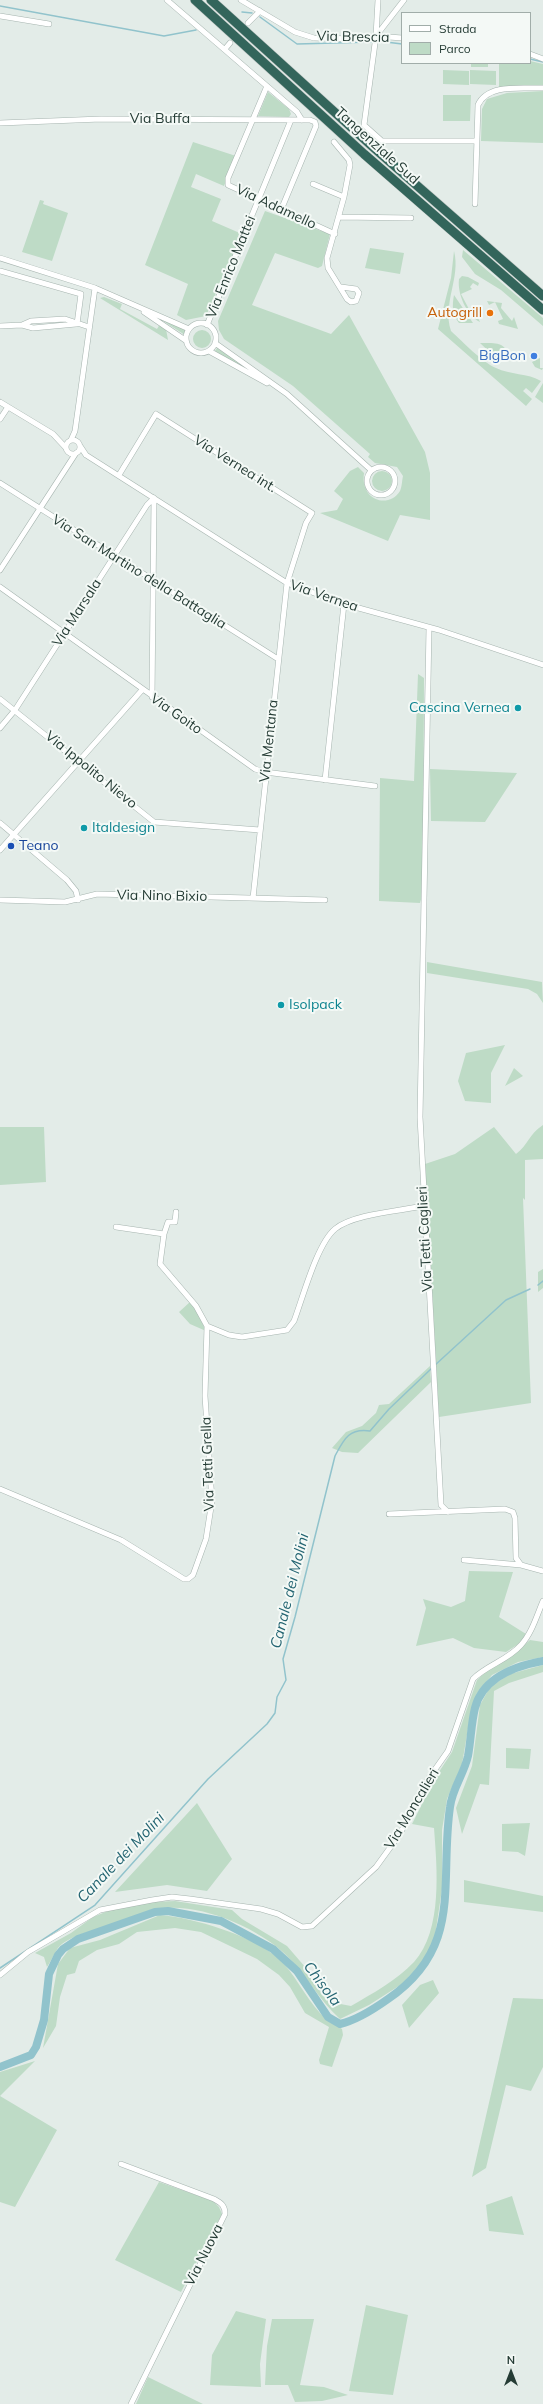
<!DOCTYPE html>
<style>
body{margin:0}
#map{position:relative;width:543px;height:2404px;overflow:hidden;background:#e3ece8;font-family:Mulish,sans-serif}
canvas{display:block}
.legend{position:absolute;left:401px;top:12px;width:130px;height:52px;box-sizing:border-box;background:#f4f9f6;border:1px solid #a1ada9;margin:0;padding:5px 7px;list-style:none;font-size:12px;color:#253c35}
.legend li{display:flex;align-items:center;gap:8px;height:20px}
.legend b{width:20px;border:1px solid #a1ada9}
.north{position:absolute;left:491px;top:2352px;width:40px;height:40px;-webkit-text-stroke:3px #f4f9f6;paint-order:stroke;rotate:0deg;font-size:11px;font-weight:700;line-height:16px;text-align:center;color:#253c35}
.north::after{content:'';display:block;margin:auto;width:14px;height:18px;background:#253c35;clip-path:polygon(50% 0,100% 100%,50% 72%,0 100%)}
</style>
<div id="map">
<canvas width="543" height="2404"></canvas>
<ul class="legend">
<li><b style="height:5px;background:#fff"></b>Strada</li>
<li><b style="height:11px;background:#bedbc6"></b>Parco</li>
</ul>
<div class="north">N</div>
</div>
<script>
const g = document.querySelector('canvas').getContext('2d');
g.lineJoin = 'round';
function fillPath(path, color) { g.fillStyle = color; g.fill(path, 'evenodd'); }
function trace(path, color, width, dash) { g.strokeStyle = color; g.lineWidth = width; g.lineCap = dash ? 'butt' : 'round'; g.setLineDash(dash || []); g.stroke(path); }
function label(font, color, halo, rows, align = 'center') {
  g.font = font + ' Mulish,sans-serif'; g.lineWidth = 4; g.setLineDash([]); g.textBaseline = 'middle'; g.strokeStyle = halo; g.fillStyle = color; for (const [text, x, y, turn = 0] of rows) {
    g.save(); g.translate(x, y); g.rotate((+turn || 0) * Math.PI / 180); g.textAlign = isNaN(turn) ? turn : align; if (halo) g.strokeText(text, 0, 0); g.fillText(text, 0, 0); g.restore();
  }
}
const green = new Path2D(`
 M530,61l13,3v22l-44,2v-25h31z
 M471,63h17v4h-17z
 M443,70l26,1v14l-26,-1z
 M470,70l26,1v14l-26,-1z
 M543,91v52l-62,-2 1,-32 5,-10 20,-6z
 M268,92l21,17 2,5 -2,3 -31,-1z
 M443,95h28l-1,26h-27z
 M193,142l43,14 -12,30 -28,-12 -5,13 30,12 -9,22 30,13 -36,82 -20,4 -9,-5 11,-31 -43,-19z
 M40,200l4,1 -1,3 25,9 -16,48 -30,-9z
 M265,211l65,23 -8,32 -4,2 -43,-15 -23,52 79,29 18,-19 76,137 5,21v47l-30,-5 -12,26 -68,-28 17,-3 6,-11 -9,-8 16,-20 8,-4 6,6c-4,28 25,36 36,18 2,-4 2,-11 3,-15l-6,-9 -22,-4 -7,-6 2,-3 -77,-68 -69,-47 -5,-9 -1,-9z
 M370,248l34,5 -4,21 -35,-6z
 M463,250l80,68v8l-42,-36 -26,-16 -13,-17z
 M454,251c7,27 -12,52 -3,80 12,11 31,31 45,37 14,7 32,5 45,13l-9,12 -6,-5 -3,3 9,8 -6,7 -88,-77 13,-51z
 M462,276l6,1 11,6 -1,3 -5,-3 -3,4 2,2 -11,5 9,17 3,-2 2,3 7,-3 1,2 -7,3 4,8c-13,-6 -23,-28 -21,-43z
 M454,295l19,28h-14c-7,-9 -7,-17 -5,-28z
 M104,297l18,7 -2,5 37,20 3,-5 6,5 2,11 -68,-42z
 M487,301l15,2 -1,5 11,13 2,-4 4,12 -19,-5 -1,-3 5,-2 -8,-17 -6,3z
 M149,312l37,18 -1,5z
 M193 339a9 9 0 1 1 18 0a9 9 0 1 1-18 0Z
 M480,343c22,0 22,-1 34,18l-16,-1z
 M218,347l39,27 -43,-22z
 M540,358v10h3l-1,2 -7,-3 -3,-5z
 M543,383v20l-8,-6z
 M372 481a10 10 0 1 1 20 0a10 10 0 1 1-20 0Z
 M418,674l6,4 -1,215 -3,10 -41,-2 1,-123 34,3z
 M430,769l87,4 -32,49 -54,-1z
 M427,962l115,20 1,21 -6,-9 -9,-5 -101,-16z
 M505,1045l-14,28v30l-26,-2 -7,-20 8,-28z
 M514,1068l9,8 -18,10z
 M543,1125v34l-18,1v40l-2,-2 8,205 -92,14 -14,-253 30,-10 39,-27 22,27c12,-9 13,-20 27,-29z
 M0,1127h44l2,55 -46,3z
 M543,1269v19l-5,4v-20z
 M190,1302l6,8 10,21 -16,-7 -11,-12z
 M430,1366l1,16 -73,71 -16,-1 -10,-4 14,-16 16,-6 14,-13 3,-8 10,-1z
 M469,1571l44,1 -14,45 27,17 -6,9 -14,9 -32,-4 -21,-10 -37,8 10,-38 -3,-9 28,8 14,-6z
 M530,1640l13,2v15l-25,5 -26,13 -15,18 -6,18 -9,53 -15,35 -5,31v59l-7,47 -10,24 -23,24 -33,21 -29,14c-22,-20 -34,-45 -55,-65 -30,-28 -91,-54 -132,-44 -12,3 -25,9 -37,13 -15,6 -48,12 -58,25 -4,6 -7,13 -11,19l-3,-10 -9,-4 36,-20 22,-16 20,-8 41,-7 21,-1 57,9 10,9 45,27 25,29 18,27 21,4c22,-13 45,-25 63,-44 29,-32 23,-94 20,-134l-22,-4 23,-46 17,-26 25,-72 12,-11 22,-12z
 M543,1665v7l-34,11 -15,8 -5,94 -9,-1 -18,50 -6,-26 16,-42 8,-61 10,-18 20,-13z
 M506,1748l25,1 -2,20 -23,-1z
 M197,1803l35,56 -25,32 -40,-6 -52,7z
 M530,1823l-5,33 -7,-4 -16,-1v-27z
 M464,1880l79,16v16l-79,-10z
 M160,1915c35,3 90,20 117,42 18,16 27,39 43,56 6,6 15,11 22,16l1,6 -11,32 -12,-3 -1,-4 10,-33 -24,-14 -15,-26 -11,-12 -22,-16 -56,-27 -26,-4 -38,4 -18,12 -22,6 -18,11 -4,12 -8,2 -7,22 -4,29 -13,22 15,-84 12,-16 30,-8z
 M433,1980l6,13 -30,35 -7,-23 18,-20z
 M513,1998l30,1v68l-12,24 -25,-6 -20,83 -14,9z
 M35,2061l-35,35 57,34 -42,77 -15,-5v-130z
 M159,2182l54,19 6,6 3,7 -41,78 -66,-32z
 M512,2196l12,39 -35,-4 -3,-26z
 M366,2305l42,10 -15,80 -44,-4z
 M236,2311l30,8 -6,45 1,23 -51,-2 2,-30z
 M272,2319h42l-14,66 24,2 24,8 -26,6 -27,1 -7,-17h-23l2,-39z
 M148,2377l55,27h-67z`);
const stream = new Path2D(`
 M0,6l164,30 32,-6
 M242,12l10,1
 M260,17l37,27 75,-2
 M378,41l24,3
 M530,59l13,3
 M538,1285l5,-4
 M434,1366l72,-66 24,-11
 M0,1968l95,-63 113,-126 59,-55 8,-11 2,-16 9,-17 -3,-21 12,-42 40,-161c9,-17 14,-28 35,-25l19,-22 43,-41`);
const river = new Path2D(`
 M0,2067l31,-12 5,-8 8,-27 5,-46 9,-19 5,-6 15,-10 77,-27 13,-1 53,10 52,28 24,22 31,46 12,7c17,-4 34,-15 48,-25 76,-52 51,-115 62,-192 2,-18 14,-33 18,-51 3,-16 3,-32 7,-48 8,-31 40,-42 68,-47`);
const minor = new Path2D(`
 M167,0l130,112 5,8
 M241,0l54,32 19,6 43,1 19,-3 26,2
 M378,0l-2,36 -12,89 18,16h94
 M0,16l49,8
 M248,23l12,-12
 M376,36l28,-36
 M225,49l5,-6
 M530,54l13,5
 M267,86l-39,92v7l107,49
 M0,123l101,-4 209,1 5,2 1,4 -35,84
 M334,142l15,18 1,5 -6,32
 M313,184l31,13 -17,61 1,10 19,31 4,3 5,-1 3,-8 -3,-4 -15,-2
 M475,204l3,-99c10,-22 44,-16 65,-17
 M340,217l71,1
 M0,258l95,30 94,41
 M0,271l81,23 -4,30
 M144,312l41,28
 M186 338a15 15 0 1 1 30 0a15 15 0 1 1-30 0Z
 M22,325l11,3 43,-4
 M207,325l84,-205
 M0,326l22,-1 9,-4 34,-2 24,8
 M215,343l72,51 84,76
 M209,351l58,32
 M0,402l53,32 13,14
 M0,419l8,-12
 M66 447a7 7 0 1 1 14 0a7 7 0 1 1-14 0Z
 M71,440l4,-9 20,-143
 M80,446l6,9 201,128 57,21 95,26 104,35
 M367 481a14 14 0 1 1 28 0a14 14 0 1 1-28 0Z
 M119,475l37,-61 156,99 -6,10 -19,60 -34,315
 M0,483l278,176
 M0,570l76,-117
 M0,587l255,182 10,3 110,14
 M429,628l-9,489 21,388 7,7
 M152,697l2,-198
 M0,699l154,123 106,8
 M0,728l15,-18 132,-205 7,-7
 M325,780l19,-176
 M0,823l67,57 9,11 2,9
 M0,850l142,-160
 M0,900l65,2 32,-8 228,6
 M116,1227l48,7
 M207,1326l22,9 13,2 45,-7 7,-9c9,-24 23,-77 41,-92 18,-15 65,-18 88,-23
 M0,1489l121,51 63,39h4l5,-4 13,-36 6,-38 -7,-105 2,-70 -11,-20 -36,-42 4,-30 4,-12h7l1,-10
 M389,1514l116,-5 8,3 2,6 1,40 5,7 22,6
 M464,1560l57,5
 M0,1975l28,-23 72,-42 52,-10 20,-3 18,2 71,10 17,5 24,13 10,-1 64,-59 24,-33 24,-49 24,-34 25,-72c14,-14 35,-19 48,-34 11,-12 16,-30 22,-44
 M121,2164l93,35c7,4 11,6 11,15l-94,190`);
const motorway = new Path2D(`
 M195,0l169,154 179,156
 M211,0l162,147 170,149`);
const markers = [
 [490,313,4,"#e8710a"],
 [534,356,4,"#3f7fe0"],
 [518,708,4,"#0f9aa8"],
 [84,828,4,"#0f9aa8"],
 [11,846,4,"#1a4fb4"],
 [281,1005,4,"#0f9aa8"]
];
const streetNames = [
 ["Via Brescia",353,37,1],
 ["Via Buffa",160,119],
 ["Tangenziale Sud",377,146,42],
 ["Via Adamello",276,207,25],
 ["Via Enrico Mattei",231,267,-68],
 ["Via Vernea int.",235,464,32],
 ["Via San Martino della Battaglia",139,572,32],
 ["Via Vernea",324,596,19],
 ["Via Marsala",77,613,-57],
 ["Via Goito",176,714,35],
 ["Via Mentana",269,741,-84],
 ["Via Ippolito Nievo",91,770,39],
 ["Via Nino Bixio",162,896,1],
 ["Via Tetti Caglieri",425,1239,-93],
 ["Via Tetti Grella",208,1464,-92],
 ["Via Moncalieri",412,1809,-59],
 ["Via Nuova",204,2255,-63]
];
const foodNames = [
 ["Autogrill",482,313]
];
const shopNames = [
 ["BigBon",526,356]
];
const cultureNames = [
 ["Cascina Vernea",510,708,"right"],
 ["Italdesign",92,828],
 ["Isolpack",289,1005]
];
const transitNames = [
 ["Teano",19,846]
];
const waterNames = [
 ["Canale dei Molini",290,1591,-76],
 ["Canale dei Molini",121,1858,-46],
 ["Chisola",322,1984,53]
];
fillPath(green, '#bedbc6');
trace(stream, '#91c3cc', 1.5);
trace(river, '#91c3cc', 8);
trace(minor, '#a6b4af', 6);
trace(motorway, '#c2c8c6', 10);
trace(minor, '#fff', 5);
trace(motorway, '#33655b', 9);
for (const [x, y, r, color] of markers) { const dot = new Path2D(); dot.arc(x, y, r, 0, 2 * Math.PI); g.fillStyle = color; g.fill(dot); trace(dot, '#f4f9f6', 1.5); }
label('14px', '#253c35', '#f4f9f6', streetNames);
label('14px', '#c56008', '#f4f9f6', foodNames, 'right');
label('14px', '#366cbe', '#f4f9f6', shopNames, 'right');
label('14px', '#0d838f', '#f4f9f6', cultureNames, 'left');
label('14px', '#164399', '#f4f9f6', transitNames, 'left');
label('italic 15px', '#246572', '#f4f9f6', waterNames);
</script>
